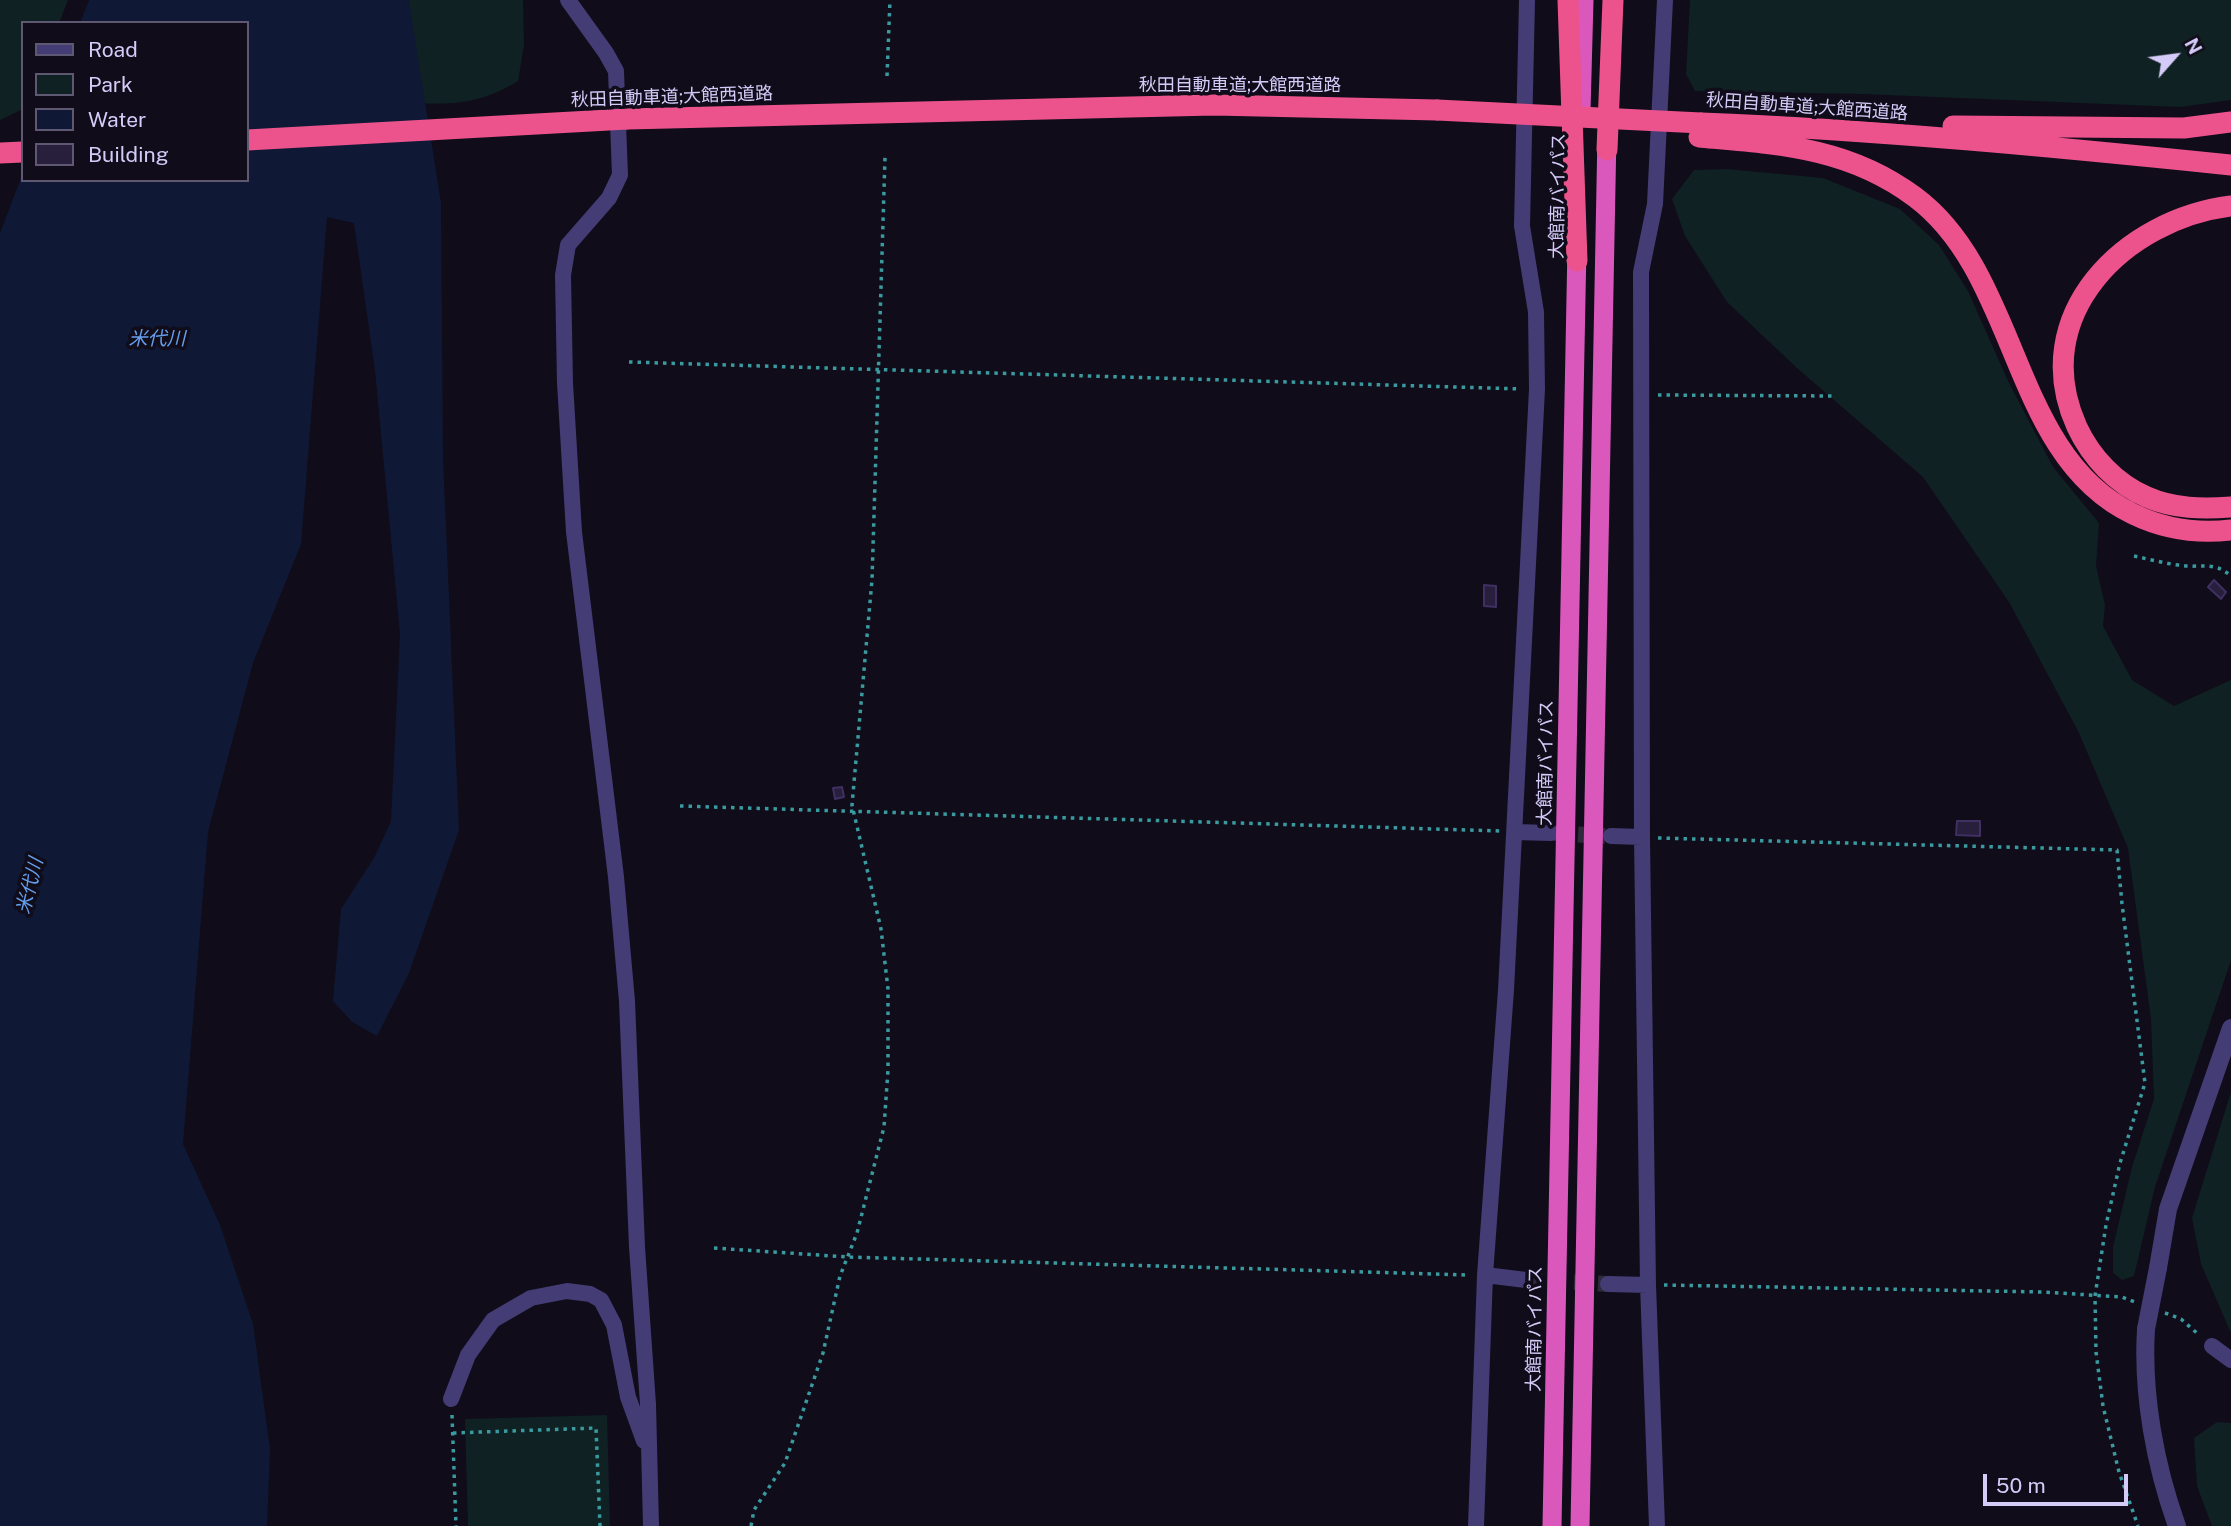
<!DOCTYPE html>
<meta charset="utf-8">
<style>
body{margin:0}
#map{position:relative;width:2231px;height:1526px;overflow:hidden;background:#100c19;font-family:"Public Sans",sans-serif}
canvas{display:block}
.legend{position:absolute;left:21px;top:21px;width:228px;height:161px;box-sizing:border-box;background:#100c19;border:2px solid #5f5873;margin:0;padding:9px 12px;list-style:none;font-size:21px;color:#d5cbf9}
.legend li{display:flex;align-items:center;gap:14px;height:35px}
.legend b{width:35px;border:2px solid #5f5873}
.north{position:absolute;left:2140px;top:21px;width:70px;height:70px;-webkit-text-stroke:5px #100c19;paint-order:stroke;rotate:62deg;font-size:19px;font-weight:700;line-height:28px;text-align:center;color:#d5cbf9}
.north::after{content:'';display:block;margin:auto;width:24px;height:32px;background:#d5cbf9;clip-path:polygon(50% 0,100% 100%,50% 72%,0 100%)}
.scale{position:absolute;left:1983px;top:1474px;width:145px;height:32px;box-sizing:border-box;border:4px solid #d5cbf9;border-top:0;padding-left:9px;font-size:21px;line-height:24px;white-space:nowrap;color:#d5cbf9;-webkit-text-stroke:5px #100c19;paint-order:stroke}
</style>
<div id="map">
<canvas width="2231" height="1526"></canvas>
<ul class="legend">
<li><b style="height:9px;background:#443c74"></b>Road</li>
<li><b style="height:19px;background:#102123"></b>Park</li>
<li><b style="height:19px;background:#0f1936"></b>Water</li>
<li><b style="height:19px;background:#281f3c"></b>Building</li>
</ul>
<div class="north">N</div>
<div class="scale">50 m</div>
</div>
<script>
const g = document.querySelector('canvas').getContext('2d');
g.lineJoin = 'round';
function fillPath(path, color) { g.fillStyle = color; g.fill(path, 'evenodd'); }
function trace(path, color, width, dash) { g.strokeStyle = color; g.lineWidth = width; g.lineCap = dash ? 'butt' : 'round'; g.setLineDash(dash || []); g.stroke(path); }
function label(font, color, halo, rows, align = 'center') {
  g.font = font + ' "Public Sans","Noto Sans JP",sans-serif'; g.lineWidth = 7; g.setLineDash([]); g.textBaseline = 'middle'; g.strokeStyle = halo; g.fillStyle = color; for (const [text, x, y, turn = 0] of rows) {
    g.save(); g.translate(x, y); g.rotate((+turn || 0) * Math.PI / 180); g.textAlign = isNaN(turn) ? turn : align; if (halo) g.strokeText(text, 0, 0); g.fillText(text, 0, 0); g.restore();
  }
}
const green = new Path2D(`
 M0,0h68l-9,23h-36v84l-2,3 -21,10z
 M405,0h118l1,45 -6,36c-34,21 -60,24 -100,22z
 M1690,0h541v100l-51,7 -318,-13 -167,-3 -9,-17z
 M1726,169l97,9 77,31 39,36 29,46 40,90 45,86 46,56 -3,43 9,39 -2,21 29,54 42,26 57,-26v280l-76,227 -21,89 -12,4 -9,-7v-26l19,-80 22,-68 -3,-80 -23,-171 -49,-115 -70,-131 -86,-125 -126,-109 -70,-66 -42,-66 -13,-37 22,-29z
 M2231,1092v241l-30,-69 -9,-46z
 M607,1415l3,111h-142l-3,-107z
 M2217,1422l14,1v103h-19l-15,-40 -3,-48z`);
const water = new Path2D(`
 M89,0h320l32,203 2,256 16,371 -50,143 -32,63 -25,-14 -19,-21 8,-92 33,-51 17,-37 9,-187 -25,-264 -21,-147 -27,-6 -26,327 -48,119 -45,169 -25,312 37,81 33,99 17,125 -3,77h-267v-1293l23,-60v7h224v-157h-167z`);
const building = new Path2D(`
 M2214,580l12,12 -5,7 -13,-12z
 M1484,585l12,1v21l-12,-1z
 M842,787l2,10 -9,2 -2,-11z
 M1957,821h23v15l-24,-1z`);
const minorTunnel = new Path2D(`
 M1554,833l51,3
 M1526,1280l82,4`);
const path = new Path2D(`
 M887,76l3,-76
 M629,362l892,27
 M1658,395l175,1
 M2134,556c14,3 29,7 44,9 21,4 35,-5 53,11
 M680,806l820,25
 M1658,838l459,12 5,54 23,179 -25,80 -14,62 -11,71 1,56 7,54 16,66 19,54
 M714,1248l134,9 621,18
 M1664,1285l378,7 80,5 13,5
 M2165,1313l16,6 18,16
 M452,1415l4,111
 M453,1433l143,-5 4,98
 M751,1526l3,-16 31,-47 38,-110 17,-77 17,-43 27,-106 4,-57v-81l-7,-60 -29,-124 20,-225 13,-423`);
const minor = new Path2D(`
 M568,0l38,53 10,18 4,104 -11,23 -41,47 -5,30 2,108 9,149 42,345 11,124 10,246 11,157 3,122
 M1515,832l36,1
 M1611,836l31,1
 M1485,1275l41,5
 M1608,1284l40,1
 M2212,1346l19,14
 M451,1399l17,-44 25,-35 38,-22 36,-7 23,3 11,6 13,25 14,72 16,44
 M1476,1526l9,-251 21,-285 31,-601 -1,-77 -14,-86 5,-226
 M1657,1526l-9,-241 -6,-448 -1,-565 14,-68 10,-204`);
const tertiary = new Path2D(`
 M2158,1268l10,-59 63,-181
 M2146,1329c-4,65 9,136 31,197`);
const trunk = new Path2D(`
 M1581,111l3,-111
 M1552,1526l25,-1280
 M1580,1526l27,-1392`);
const motorway = new Path2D(`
 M1568,0l9,261
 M627,119l587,-14 223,5
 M1701,123c177,7 354,24 530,42
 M1953,126l231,2 47,-6
 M1699,137c79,7 149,10 216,60 106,79 95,258 218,317 31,15 64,20 98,16
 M1607,150l6,-150
 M0,153l23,-1
 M2231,206c-106,13 -205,109 -154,221 14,30 39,57 70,70 27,12 56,12 84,10`);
const tertiaryBridge = new Path2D(`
 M2146,1329l12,-61`);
const motorwayBridge = new Path2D(`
 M1437,110l264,13
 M247,140l380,-21`);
const streetNames = [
 ["秋田自動車道;大館西道路",1240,85],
 ["秋田自動車道;大館西道路",672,97,-2],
 ["秋田自動車道;大館西道路",1807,107,4],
 ["大館南バイパス",1558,196,-89],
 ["大館南バイパス",1546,763,-89],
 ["大館南バイパス",1535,1329,-89]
];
const waterNames = [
 ["米代川",157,339],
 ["米代川",30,886,-76]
];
fillPath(green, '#102123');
fillPath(water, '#0f1936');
fillPath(building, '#281f3c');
trace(building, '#3f2f62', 2);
trace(minorTunnel, '#2e293b', 16, [16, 8]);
trace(path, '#399a9f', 3.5, [3.5, 5]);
trace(minor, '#443c74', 16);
trace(tertiary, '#443c74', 18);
trace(trunk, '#da58bc', 19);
trace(motorway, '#ec538c', 21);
trace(tertiaryBridge, '#443c74', 18);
trace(motorwayBridge, '#ec538c', 21);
label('18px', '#d5cbf9', '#100c19', streetNames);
label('italic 19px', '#649fee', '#100c19', waterNames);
</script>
